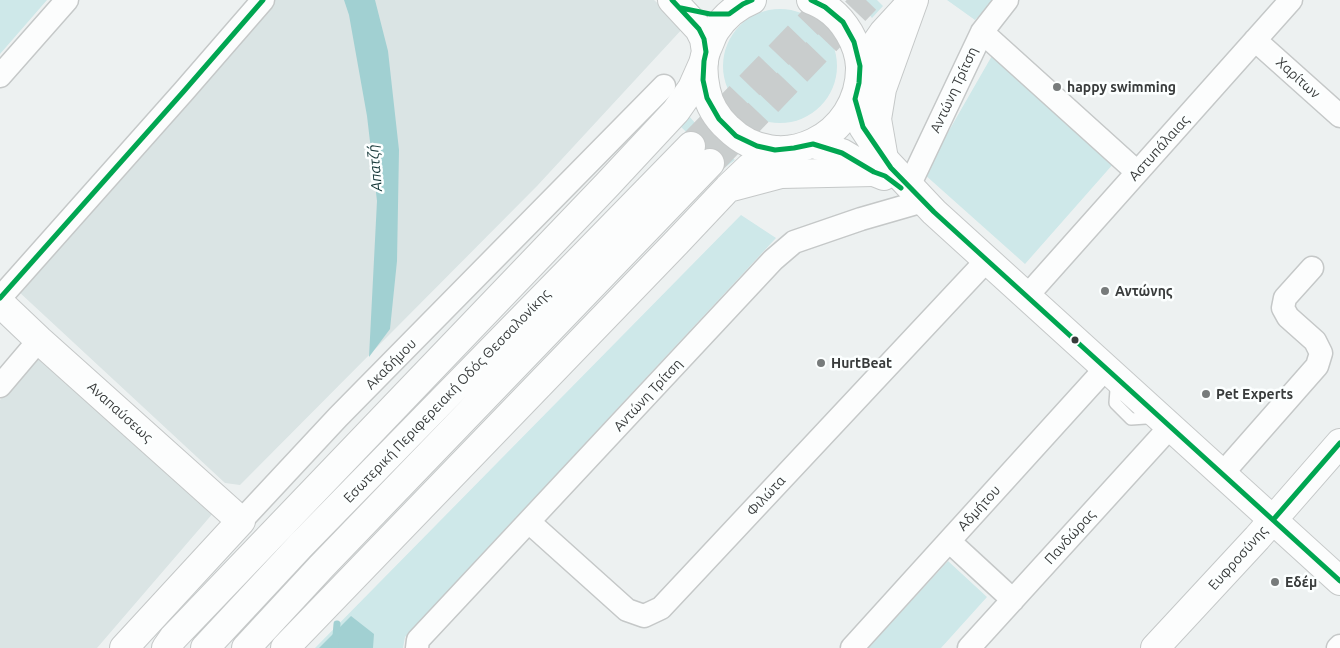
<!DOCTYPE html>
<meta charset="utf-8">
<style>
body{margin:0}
canvas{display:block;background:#edf1f1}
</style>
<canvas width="1340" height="648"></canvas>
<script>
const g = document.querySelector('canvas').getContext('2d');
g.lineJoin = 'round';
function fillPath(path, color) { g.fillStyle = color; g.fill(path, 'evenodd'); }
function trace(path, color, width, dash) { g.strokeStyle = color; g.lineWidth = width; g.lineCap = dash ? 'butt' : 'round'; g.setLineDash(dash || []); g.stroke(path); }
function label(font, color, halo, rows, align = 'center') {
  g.font = font + ' Ubuntu,sans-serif'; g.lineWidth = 5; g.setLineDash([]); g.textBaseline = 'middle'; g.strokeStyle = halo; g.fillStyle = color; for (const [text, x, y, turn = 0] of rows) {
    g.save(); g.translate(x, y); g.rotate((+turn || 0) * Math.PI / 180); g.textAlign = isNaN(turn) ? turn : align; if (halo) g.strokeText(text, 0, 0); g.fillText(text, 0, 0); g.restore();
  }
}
const built = new Path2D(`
 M274,0h380l30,27 -147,159 -297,299 -15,-2 -207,-192z
 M39,354l175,158 -117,136h-97v-248z`);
const green = new Path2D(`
 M0,0h47l-47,54z
 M857,0h20l6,6 -11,12z
 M947,0h47l-19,20z
 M723 66a57 57 0 1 1 114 0a57 57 0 1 1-114 0Z
 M993,54l121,109 -89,101 -101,-90z
 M689,116l20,23 26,21 -11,8 -44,-42z
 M741,215l35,23 -371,399 -2,11h-88z
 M948,561l39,36 -46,51h-73z`);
const water = new Path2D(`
 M344,0h31l13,51 11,99 -2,111 -7,68 -21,28 8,-156 -10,-85 -18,-101z
 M351,616l23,18 -1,14h-54z`);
const stream = new Path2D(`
 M335,648l2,-24`);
const highwayTunnel = new Path2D(`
 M691,146l141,-146
 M710,163l156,-163`);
const lane = new Path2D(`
 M1116,390l-1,13 16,16 15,-1`);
const street = new Path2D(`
 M982,32l155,140
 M1255,40l85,76
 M0,76l67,-76
 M909,186l73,-154 25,-32
 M1027,296l264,-296
 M0,298l184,-207 79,-91
 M0,386l39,-46
 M1222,474l95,-108 4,-13 -6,-12 -27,-24 -5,-9 2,-10 27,-30
 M241,521l97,-104 326,-331
 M529,522l98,88 17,6 17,-8 326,-348
 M949,541l64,59
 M417,648l1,-8 355,-380 21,-18 67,-23 59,-17
 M852,648l254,-280
 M969,648l201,-221
 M1338,648l2,-2`);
const secondary = new Path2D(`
 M672,0l27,29 5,10 2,13
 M752,0c-15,6 -28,17 -37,31 -3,5 -5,12 -8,18 -5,12 -4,27 -1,41 3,15 11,28 22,38 51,50 133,9 132,-61 -1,-23 -16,-48 -35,-60 -4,-3 -9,-5 -14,-7
 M855,99l8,28 21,32 50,53 406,369
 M813,144l29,9 32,19 10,4
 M0,303l39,37 202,181 -117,127
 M1155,648l102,-110 83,-95`);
const highway = new Path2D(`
 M860,66l23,-33 22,-24
 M884,159l-7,-40 5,-30 32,-89
 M732,187l49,-13 93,-2
 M166,648l7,-10 434,-453 69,-74 16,-23 12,-27
 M205,648l96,-103 390,-399
 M246,648l75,-81 389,-404
 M285,648l391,-405 52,-55 22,-21 25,-17`);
const bus1 = new Path2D(`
 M672,0l27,29 5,10 2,13 -2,9 -1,19 4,18 12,21 17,17 21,10 18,4 19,-2 19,-4 29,9 32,19 11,4 16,12
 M811,0l14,7 18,15 11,20 6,24 -1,17 -4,16 8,28 28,41 43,44 406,369
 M681,8l29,6h19l14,-10 9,-4
 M0,298l184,-207 79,-91
 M1273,520l67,-77`);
const markers = [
 [1057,87,5,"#777b7b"],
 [1105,291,5,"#777b7b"],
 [1075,340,4.5,"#383b3b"],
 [821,363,5,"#777b7b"],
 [1206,394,5,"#777b7b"],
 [1275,582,5,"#777b7b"]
];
const streetNames = [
 ["Χαρίτων",1298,78,42],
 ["Αντώνη Τρίτση",954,90,-65],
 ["Αστυπάλαιας",1159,148,-48],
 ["Ακαδήμου",391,364,-45],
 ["Αντώνη Τρίτση",648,395,-47],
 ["Εσωτερική Περιφερειακή Οδός Θεσσαλονίκης",447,396,-46],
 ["Αναπαύσεως",120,412,42],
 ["Φιλώτα",766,496,-47],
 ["Αδμήτου",979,508,-48],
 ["Πανδώρας",1070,537,-48],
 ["Ευφροσύνης",1238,558,-48]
];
const poiNames = [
 ["happy swimming",1067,87],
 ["Αντώνης",1115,291],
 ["HurtBeat",831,363],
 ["Pet Experts",1216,394],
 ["Εδέμ",1285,582]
];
const waterNames = [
 ["Απατζή",375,168,-95]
];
fillPath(built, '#dae4e4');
fillPath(green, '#cee8e9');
fillPath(water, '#a1d0d2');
trace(stream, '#a1d0d2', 7);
trace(highwayTunnel, '#c9cdcd', 28, [28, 14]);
trace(lane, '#c5c8c8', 14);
trace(street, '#c5c8c8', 25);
trace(secondary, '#c5c8c8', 30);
trace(highway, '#c5c8c8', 30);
trace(lane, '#fcfdfd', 11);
trace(street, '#fcfdfd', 22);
trace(secondary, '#fcfdfd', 28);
trace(highway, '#fcfdfd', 28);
trace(bus1, '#00a651', 5);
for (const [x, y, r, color] of markers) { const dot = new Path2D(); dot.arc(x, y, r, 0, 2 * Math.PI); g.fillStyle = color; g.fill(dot); trace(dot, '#fcffff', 2); }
label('14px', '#383b3b', '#fcffff', streetNames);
label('bold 14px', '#383b3b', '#fcffff', poiNames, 'left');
label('italic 15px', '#153738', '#fcffff', waterNames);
</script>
